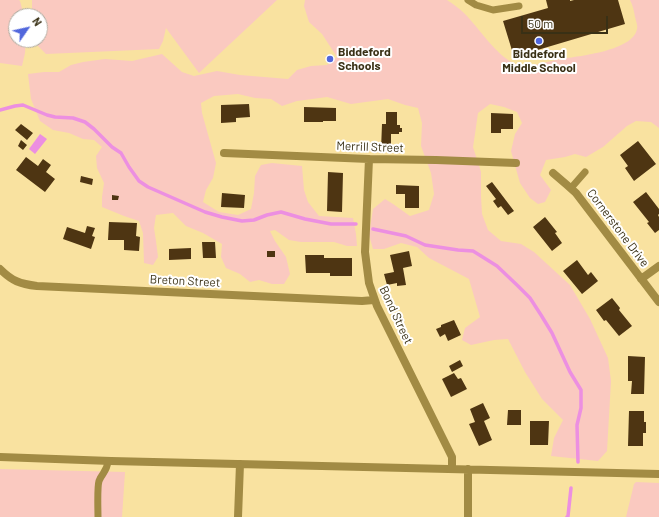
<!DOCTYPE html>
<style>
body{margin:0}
#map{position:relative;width:659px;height:517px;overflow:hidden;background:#f9e2a0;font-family:Barlow,sans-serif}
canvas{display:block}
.north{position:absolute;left:8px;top:8px;width:40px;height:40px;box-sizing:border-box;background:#fff;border:1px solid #b0aca1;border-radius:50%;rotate:56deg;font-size:11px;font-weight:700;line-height:16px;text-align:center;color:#393015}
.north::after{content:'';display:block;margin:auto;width:14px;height:18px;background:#5167dc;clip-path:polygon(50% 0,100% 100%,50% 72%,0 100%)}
.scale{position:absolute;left:521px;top:16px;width:87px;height:18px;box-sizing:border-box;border:2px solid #393015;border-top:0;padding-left:5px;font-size:12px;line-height:14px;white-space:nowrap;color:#393015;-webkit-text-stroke:3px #fff;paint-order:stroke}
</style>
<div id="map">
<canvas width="659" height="517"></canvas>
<div class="north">N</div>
<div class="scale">50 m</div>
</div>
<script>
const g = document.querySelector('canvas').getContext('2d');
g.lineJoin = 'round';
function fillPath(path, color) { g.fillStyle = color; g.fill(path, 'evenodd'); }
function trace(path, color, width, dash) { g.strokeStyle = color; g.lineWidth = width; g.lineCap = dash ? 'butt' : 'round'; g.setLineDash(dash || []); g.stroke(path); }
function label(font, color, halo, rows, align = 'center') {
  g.font = font + ' Barlow,sans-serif'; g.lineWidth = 4; g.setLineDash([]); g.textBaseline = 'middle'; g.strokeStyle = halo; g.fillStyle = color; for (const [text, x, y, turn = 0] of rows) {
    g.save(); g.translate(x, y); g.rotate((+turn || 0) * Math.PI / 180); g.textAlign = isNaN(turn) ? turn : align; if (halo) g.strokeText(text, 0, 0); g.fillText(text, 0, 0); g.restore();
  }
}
const green = new Path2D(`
 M0,0h19l1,1 4,15h-8v24h10l-1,13 -3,13 -22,-3z
 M32,0h245l-78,73 -33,-45 -3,13 -4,8 -113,5 -14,-14h8v-24h-8z
 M305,0h142c6,4 12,8 17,13 16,16 32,43 52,51 15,5 31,-3 45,-5 18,-3 72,-8 76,-30 1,-3 -1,-8 -2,-12 -1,-6 -2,-11 -5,-17h29v128l-8,-6 -15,-1 -9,5 -24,21 -17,10 -11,-3 -10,3 -19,3 -6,15 11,15 -6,12 -7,2 -8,-6 -10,-15 -9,-32 4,-17 7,-11 -5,-11 -13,-5 -14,-3 -12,9 -3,21 -2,13 8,25v24l1,18 6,16 13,11 20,3 13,8 36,33 20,34 18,39 3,23 -4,70 -9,10 -47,-5 3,-18 9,-18 -21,-21 -17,-27 -17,-33 -14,1 -23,5 -9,-5 3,-12 15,-11 -11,-38 -40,-21 -12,-11 -16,-4 -17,6h-11l-4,-14 4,-26 12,-10 8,5 17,12 19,-6 5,-16 -3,-21 -10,-27 1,-23 -4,-15 -13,-3 -17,-6 -37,5 -24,-7 -30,4 -15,5 -11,-7 -16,-1 -17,-4 -24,2 -13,7 1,10 14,50 -3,15 -7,12 -3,12 16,10 19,3 13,-6 3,-16 1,-17 6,-11 11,-2 30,3 2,24 4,12 11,14 34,2 3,16 1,12h-10l-13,-4h-33l-12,-2 -14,-10 -5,1 5,10 11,16 4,17 -6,10h-12l-13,-4 -9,2 -10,-8 -14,-6 -5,-11 1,-13 -19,-11 -17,-7 -13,-13 -17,2 -2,13 2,13 2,16 -5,8 -9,-2 -1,-30 -4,-12 -15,-5 -22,-9v-10l2,-14 -7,-15 -1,-12 6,-9 -8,-7 -11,-1 -14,-6 -16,-3 -13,-9 -9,-22 -3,-25 16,-2h15l12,-7 12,-3 22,-3 27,2 30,-7 20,18 12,4 23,-5 23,4 48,4 9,-9 14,-4 16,-1 10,-8 -15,-23 -13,-12 -5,-16z
 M0,469l125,3 -3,45h-122z
 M636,482l23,1v34h-33l8,-33z`);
const water = new Path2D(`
 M40,134l7,5 -12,15 -6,-5z`);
const stream = new Path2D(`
 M0,110l15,-4 8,-1 24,10 8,2 18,1 12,4 9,7 18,18 9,6 8,14 10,14 9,6 57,25 17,5 20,4 12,-1 13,-5 14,-3 24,7 26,5h25
 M373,229l33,7 19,9 33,5 15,1 24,15 21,20 12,12 11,17 11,18 18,39 11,18v18l-4,17 1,37
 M567,517l1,-1 3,-28`);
const building = new Path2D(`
 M546,0h24v1l4,-1h44l7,24 -111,33 -11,-36 45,-13z
 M249,104l1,13 -14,1v4l-15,1v-18z
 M304,107l32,1v13h-13v1h-19z
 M386,112h11v13h3v3h2v4h-3v2h-8v16h-10l1,-26h4z
 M491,113l22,1v15h-12v4h-10z
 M21,124l12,9 -6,7 -12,-10z
 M21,140l6,5 -4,5 -5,-4z
 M638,141l18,23 -22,17 -9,-13 3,-2 -8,-11z
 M26,157l12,9 5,-7 8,6 -5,7 9,7 -10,13 -29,-22z
 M328,172l15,1 -1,39 -15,-1z
 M81,176l12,3 -1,6 -12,-3z
 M492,182l22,29 -6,4 -7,-9 -3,2 -5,-7 3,-2 -10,-13z
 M396,185l23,1v22h-14v-14h-9z
 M646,192l13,17v5l-1,1 1,2v13l-4,3 -8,-10 2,-1 -16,-20z
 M222,193l23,2 -1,13 -23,-1z
 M112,195l7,1 -1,4h-6z
 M545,217l12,15 -2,1 7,10 -10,8 -19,-24z
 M109,222l28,1 -1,13 4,1 -1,14 -15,-1v-10h-16z
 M87,226l8,2 -3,8 3,1 -4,12 -28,-10 4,-12 18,6z
 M202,242h13l1,16h-13z
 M191,248v11l-22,1v-11z
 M267,251h8v6h-8z
 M409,251l3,15 -9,2 3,17 -9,1v-3l-10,2 -3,-11 10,-2 -4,-17z
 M305,255h19v3h28v18h-22v-3h-24z
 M577,260l11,15 3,-3 7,9 -16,13 -19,-23z
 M612,298l8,10 -1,2 13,16 -13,10 -13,-16 -2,1 -8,-11z
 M454,320l7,15 -13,6 -3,-7 -5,3 -4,-8 5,-2v-2z
 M628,356l17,1 -1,37h-13l1,-13h-4z
 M460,360l3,6 -11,6 -3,-6z
 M454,373l4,6 3,-1 6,11 -16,8 -9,-18z
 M483,403l7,15 -6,3 8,19 -13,6 -10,-22 6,-2 -5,-13z
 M508,410h13v15h-14z
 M629,411h15v11h2v11h-3v13h-15z
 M530,421h19l-1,24h-18z`);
const service = new Path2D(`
 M468,0l8,5 17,5 26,-4
 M571,188l14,-16
 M98,517c0,-8 -1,-29 1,-36 3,-8 8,-9 9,-20`);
const minor = new Path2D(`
 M224,153l145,6 67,1 80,3
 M369,159l-4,93 4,31 8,23 75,151v12
 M553,173l14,12 9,8 83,109
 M0,269c12,12 20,15 37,17l325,15 12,-1
 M641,279l18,-13
 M0,457l111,4 548,13
 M468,469v48
 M238,517l2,-53`);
const markers = [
 [539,41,4,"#5167dc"],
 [330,59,4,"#5167dc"]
];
const poiNames = [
 ["Biddeford",338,52],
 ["Schools",338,66],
 ["Biddeford",539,54,"center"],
 ["Middle School",539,68,"center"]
];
const streetNames = [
 ["Merrill Street",370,147,2],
 ["Cornerstone Drive",618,228,53],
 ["Breton Street",185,281,3],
 ["Bond Street",396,315,65]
];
fillPath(green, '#fac9c0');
fillPath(water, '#ec8fe1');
trace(stream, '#ec8fe1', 3.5);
fillPath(building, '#4e3512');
trace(service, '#a28b44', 7);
trace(minor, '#a28b44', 8);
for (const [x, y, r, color] of markers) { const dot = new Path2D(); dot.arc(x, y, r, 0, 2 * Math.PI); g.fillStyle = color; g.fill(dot); trace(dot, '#fff', 1.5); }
label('bold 12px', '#393015', '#fff', poiNames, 'left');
label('12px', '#393015', '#fff', streetNames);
</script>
